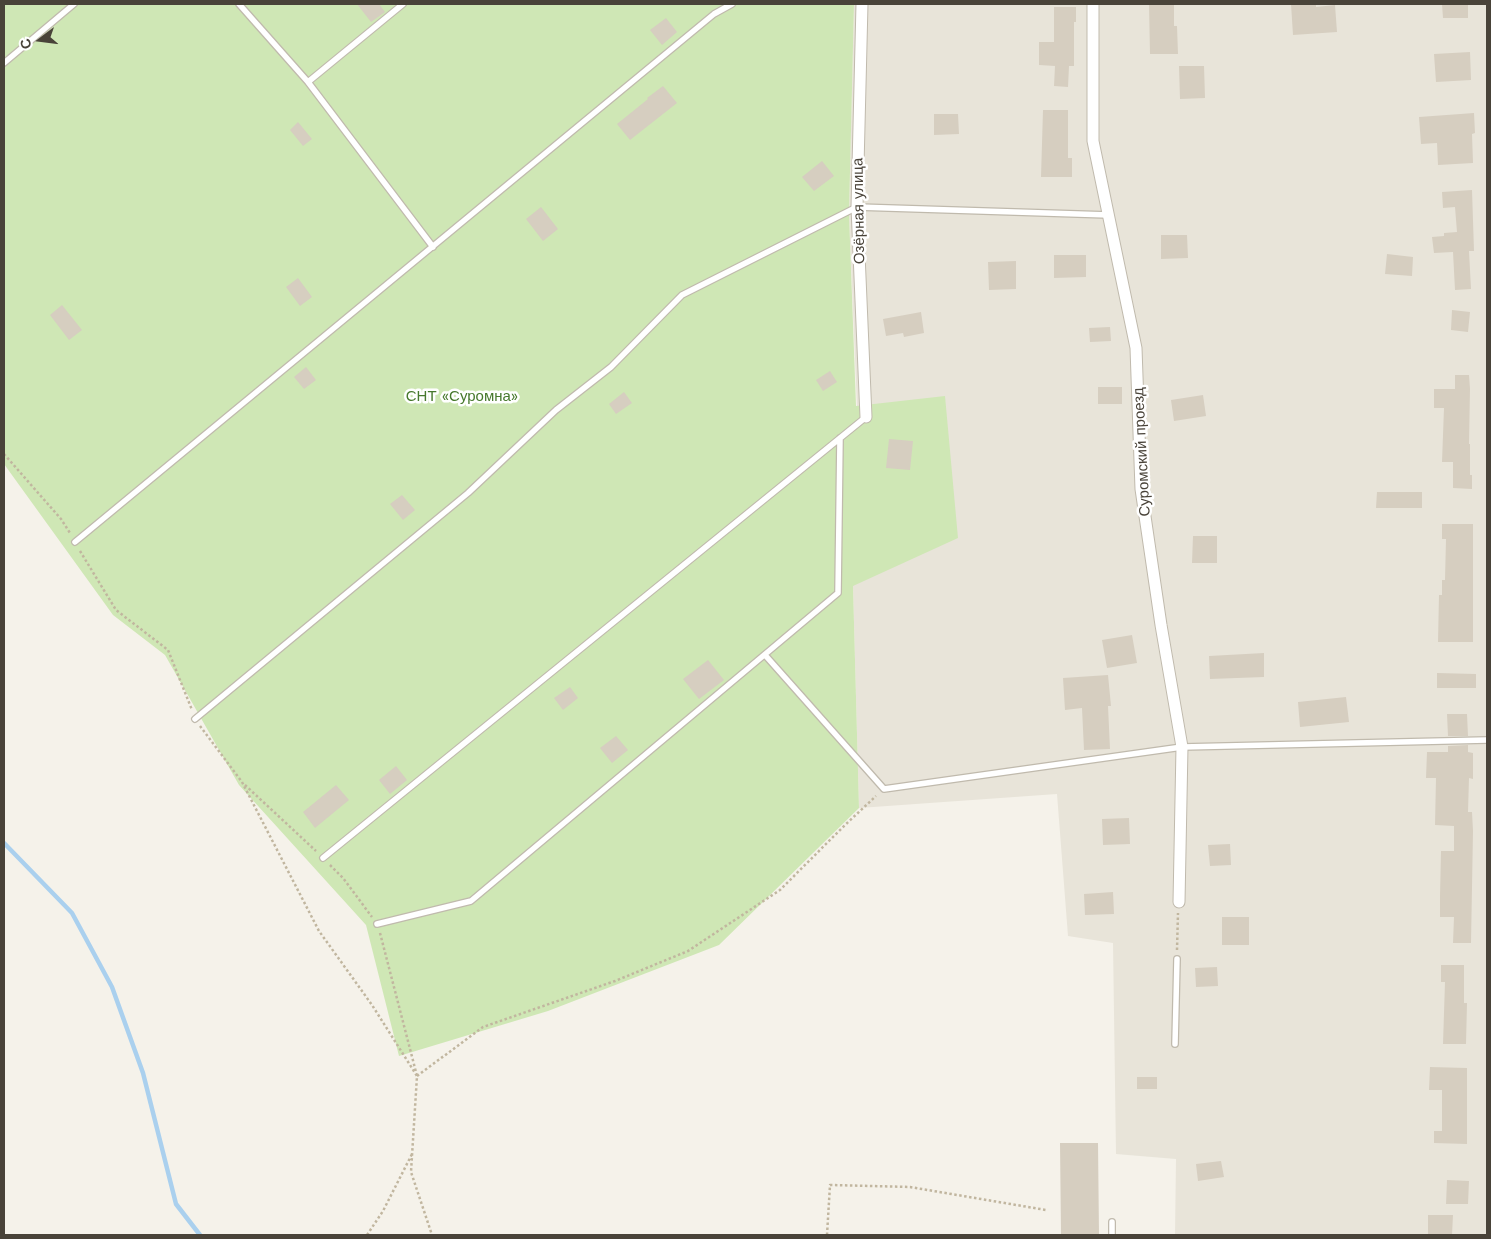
<!DOCTYPE html>
<meta charset="utf-8">
<style>
body{margin:0}
#map{position:relative;width:1491px;height:1239px;overflow:hidden;background:#f5f2ea;font-family:"Work Sans",sans-serif}
canvas{display:block}
.frame{position:absolute;inset:0;border:5px solid #494339;pointer-events:none}
.north{position:absolute;left:15px;top:15px;width:50px;height:50px;-webkit-text-stroke:4px #fff;paint-order:stroke;rotate:255deg;font-size:14px;font-weight:700;line-height:20px;text-align:center;color:#494339}
.north::after{content:'';display:block;margin:auto;width:18px;height:22px;background:#494339;clip-path:polygon(50% 0,100% 100%,50% 72%,0 100%)}
</style>
<div id="map">
<canvas width="1491" height="1239"></canvas>
<div class="frame"></div>
<div class="north">С</div>
</div>
<script>
const g = document.querySelector('canvas').getContext('2d');
g.lineJoin = 'round';
function fillPath(path, color) { g.fillStyle = color; g.fill(path, 'evenodd'); }
function trace(path, color, width, dash) { g.strokeStyle = color; g.lineWidth = width; g.lineCap = dash ? 'butt' : 'round'; g.setLineDash(dash || []); g.stroke(path); }
function label(font, color, halo, rows, align = 'center') {
  g.font = font + ' "Work Sans",sans-serif'; g.lineWidth = 5; g.setLineDash([]); g.textBaseline = 'middle'; g.strokeStyle = halo; g.fillStyle = color; for (const [text, x, y, turn = 0] of rows) {
    g.save(); g.translate(x, y); g.rotate((+turn || 0) * Math.PI / 180); g.textAlign = isNaN(turn) ? turn : align; if (halo) g.strokeText(text, 0, 0); g.fillText(text, 0, 0); g.restore();
  }
}
const residential = new Path2D(`
 M854,4h633v1231h-312l1,-76 -60,-5 -3,-211 -45,-7 -11,-142 -198,14 -6,-222 4,-180 -8,-192z`);
const green = new Path2D(`
 M4,4h850l-5,210 7,192 89,-10 13,142 -105,48 6,222 -140,137 -171,66 -149,45 -33,-131 -127,-140 -74,-130 -52,-40 -109,-151z`);
const stream = new Path2D(`
 M4,843l68,70 40,74 31,86 33,131 24,31`);
const building = new Path2D(`
 M357,4h22l6,8 -14,10z
 M1149,4h25v22h3l1,28h-28z
 M1291,4h25v3l19,-2 2,27 -44,3z
 M1442,4h26v14h-25z
 M1054,7h22v15h-2v44h-5l-1,21 -14,-1 1,-20 -16,-1v-23h15z
 M666,18l11,14 -15,13 -12,-15z
 M1470,52l1,28 -35,2 -2,-28z
 M1179,66h25l1,32 -25,1z
 M663,86l14,17 -47,37 -13,-16 31,-25 -1,-1z
 M1043,110h25v48h4v19h-31z
 M1474,113l1,20 -3,1 1,29 -35,2 -1,-22 -16,1 -2,-27z
 M934,114h24l1,20 -25,1z
 M298,122l14,17 -9,7 -13,-16z
 M822,161l12,15 -20,15 -12,-14z
 M1472,190l2,61h-5l2,38 -16,1 -2,-38 -19,1 -2,-16 12,-1v-3l13,-1 -2,-25 -12,1 -1,-16z
 M541,207l17,22 -15,12 -17,-22z
 M1161,235h26l1,23 -27,1z
 M1387,254l26,3 -1,19 -27,-2z
 M1054,255h32v22l-32,1z
 M1016,261v28l-27,1 -1,-28z
 M298,278l14,19 -12,9 -14,-19z
 M62,305l20,25 -13,10 -19,-25z
 M1452,310l18,2 -2,20 -17,-2z
 M921,312l3,21 -20,4 -1,-4 -17,3 -3,-17z
 M1110,327l1,14 -21,1 -1,-14z
 M306,367l10,13 -12,9 -10,-12z
 M830,371l7,11 -14,9 -7,-11z
 M1455,375h14l1,14 -1,55h1v31h2v14l-19,-1v-26h-11l2,-54h-10v-19h21z
 M1098,387h24v17h-24z
 M624,392l8,11 -16,11 -7,-10z
 M1203,395l3,21 -32,5 -3,-21z
 M889,439l24,2 -3,29 -24,-2z
 M1377,492h45v16h-46z
 M402,495l13,15 -12,10 -13,-16z
 M1442,524h31v118h-35l1,-47h3v-15h3l1,-41h-4z
 M1193,536h24v27h-25z
 M1132,635l5,28 -30,5 -5,-28z
 M1264,653v24l-54,2 -1,-23z
 M708,660l16,20 -25,19 -16,-20z
 M1437,673l39,1v14h-39z
 M1108,675l3,31h-3l2,43 -26,1 -2,-42 -17,2 -2,-32z
 M570,687l8,11 -15,12 -9,-12z
 M1346,697l3,25 -49,5 -2,-25z
 M1447,714h20l1,22h-20z
 M616,736l12,14 -16,13 -12,-15z
 M1468,745v7l5,1v26l-4,-1 -1,34h4l1,19 -2,112h-18l1,-26h-14v-21l1,-45h13v-25l-19,-1 1,-47h-10l1,-26h21v-6z
 M396,766l11,14 -17,14 -11,-14z
 M336,785l13,15 -34,28 -12,-16z
 M1129,818l1,26 -27,1 -1,-26z
 M1230,844l1,21 -21,1 -2,-21z
 M1113,892l1,22 -29,1 -1,-21z
 M1222,917h27v28h-27z
 M1441,965h23v38h3l-1,41h-23l2,-62h-4z
 M1217,967l1,19 -22,1 -1,-19z
 M1430,1067l37,1v76l-33,-1v-12h8v-41h-13z
 M1137,1077h20v12h-20z
 M1060,1143h38l1,92h-38z
 M1221,1161l3,16 -26,4 -2,-17z
 M1447,1180l22,1 -1,23h-22z
 M1428,1215h25l-1,20h-24z`);
const path = new Path2D(`
 M4,454l57,65 9,14
 M80,551l36,59 52,40 24,60
 M200,726l42,56 77,149 53,74 45,71
 M245,785l71,66
 M330,865l13,13 29,39
 M380,933l37,143 -6,96 21,63
 M1177,950l1,-37
 M417,1076l66,-49 132,-46 73,-30 92,-61 65,-65 31,-29
 M367,1235l16,-24 29,-57
 M827,1235l3,-50 80,2 136,23`);
const service = new Path2D(`
 M239,4l69,78
 M403,4l-95,78 125,165
 M4,63l70,-59
 M75,542l639,-528 18,-10
 M765,655l119,134 298,-42 305,-7
 M195,719l273,-226 88,-83 55,-43 71,-72 175,-88 252,8
 M323,858l543,-441
 M377,924l94,-23 367,-308 2,-155
 M1175,1044l2,-85
 M1112,1235v-13`);
const minor = new Path2D(`
 M862,4l-5,203 9,210
 M1093,4v137l43,207 5,141 20,136 21,122 -3,155`);
const streetNames = [
 ["Озёрная улица",859,211,-91],
 ["Суромский проезд",1142,452,-93]
];
const parkNames = [
 ["СНТ «Суромна»",462,397]
];
fillPath(residential, '#e8e4d9');
fillPath(green, '#cfe7b5');
trace(stream, '#aad0ee', 4.5);
fillPath(building, '#d6cec0');
trace(service, '#c0baad', 8);
trace(minor, '#c0baad', 13);
trace(path, '#c1b69f', 2.5, [2.5, 2.5]);
trace(service, '#fff', 5.5);
trace(minor, '#fff', 11);
label('15px', '#494339', '#fff', streetNames);
label('15px', '#47792d', '#fff', parkNames);
</script>
